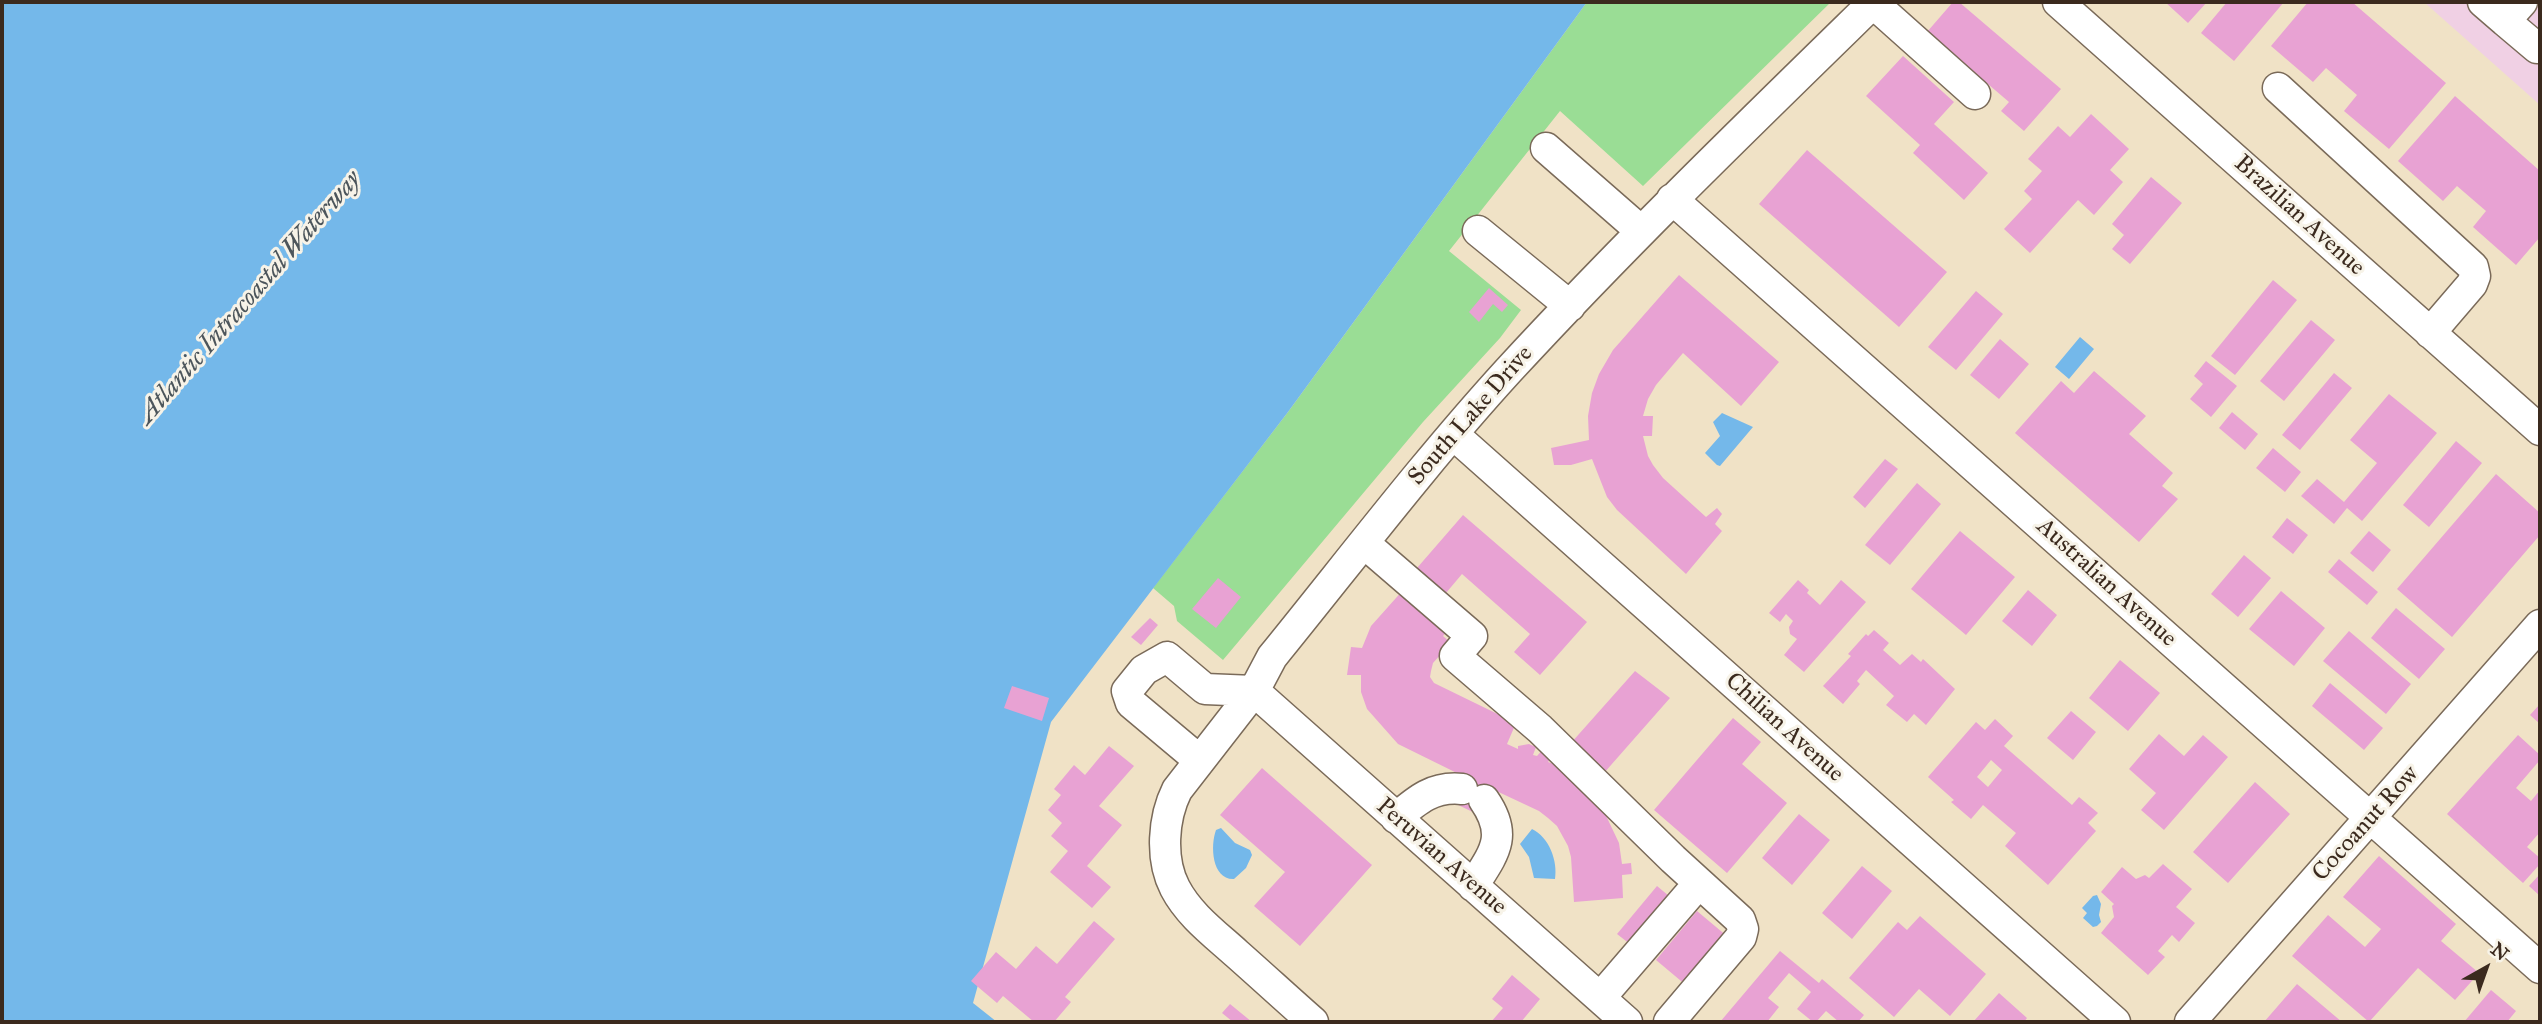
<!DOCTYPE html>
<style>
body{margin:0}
#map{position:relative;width:2542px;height:1024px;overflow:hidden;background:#f0e2c6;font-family:"IM FELL Great Primer",serif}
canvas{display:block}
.frame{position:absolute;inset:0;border:4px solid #3b2a1e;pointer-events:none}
.north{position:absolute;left:2451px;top:933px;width:70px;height:70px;-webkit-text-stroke:5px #f7f3e8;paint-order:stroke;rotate:40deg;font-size:19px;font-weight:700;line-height:28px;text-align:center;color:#3b2a1e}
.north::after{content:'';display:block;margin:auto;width:24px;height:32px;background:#3b2a1e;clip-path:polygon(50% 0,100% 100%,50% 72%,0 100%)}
</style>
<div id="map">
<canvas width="2542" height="1024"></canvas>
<div class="frame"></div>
<div class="north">N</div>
</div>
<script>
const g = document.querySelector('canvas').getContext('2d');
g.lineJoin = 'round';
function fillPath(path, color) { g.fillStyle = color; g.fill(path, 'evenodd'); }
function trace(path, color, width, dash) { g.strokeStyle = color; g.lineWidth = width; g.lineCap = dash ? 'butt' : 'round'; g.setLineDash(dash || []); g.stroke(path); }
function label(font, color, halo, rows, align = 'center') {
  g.font = font + ' "IM FELL Great Primer",serif'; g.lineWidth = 6; g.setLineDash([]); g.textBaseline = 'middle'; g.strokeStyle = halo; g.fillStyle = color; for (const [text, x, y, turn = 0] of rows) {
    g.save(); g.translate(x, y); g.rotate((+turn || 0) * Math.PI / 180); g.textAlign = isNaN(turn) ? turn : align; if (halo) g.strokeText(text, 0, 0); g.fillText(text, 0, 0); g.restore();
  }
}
const built = new Path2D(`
 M2424,2h116v103z`);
const green = new Path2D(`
 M1587,2h244l-188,184 -83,-75 -111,140 72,59 -21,28 -77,84 -200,238 -46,-39 -3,-15 -21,-18 135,-176z`);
const water = new Path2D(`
 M2,2h1585l-299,410 -237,310 -78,281 24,19h-995z
 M2080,337l14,12 -25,30 -14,-12z
 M1722,413l31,14 -33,39 -3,-1 -12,-12 15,-17 -7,-14z
 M1221,828l14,15 15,7 2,5 -6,13 -12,11c-22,1 -24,-33 -18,-49z
 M1532,829c17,8 26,32 23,50l-21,-1 -5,-21 -9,-13z
 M2097,895l4,9 -2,11 2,7 -4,4 -4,1 -10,-9 4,-5 -5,-5 11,-12z`);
const building = new Path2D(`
 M1953,2h6l102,87 -37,42 -23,-20 8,-9 -82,-70z
 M2165,2h42l-19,21z
 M2227,2h57l-50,59 -33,-28z
 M2308,2h44l94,81 -57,66 -45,-38 13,-16 -31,-27 -13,14 -42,-36z
 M1903,56l51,46 -20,22 54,49 -24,27 -51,-47 7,-8 -54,-49z
 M2455,96l85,75v66l-24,28 -43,-38 13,-16 -29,-25 -14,15 -45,-40z
 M2091,114l38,35 -19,21 13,12 -29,33 -16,-15 -48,53 -26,-24 28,-30 -8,-8 18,-20 -14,-12 30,-33 12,11z
 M1807,150l140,122 -48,55 -140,-123z
 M2151,177l31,26 -52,61 -18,-15 12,-14 -12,-11z
 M1679,275l100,87 -38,44 -58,-53 -27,32 -8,14 -5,17h10l-1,20h-9l5,20 5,9 10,13 43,39 11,-9 5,6 -7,10 7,7 -36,43 -69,-64 -10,-13 -15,-38 -21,6h-17l-3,-17 38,-8 -1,-24 4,-23 7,-19 14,-24z
 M2273,280l24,20 -62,75 -24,-19z
 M1489,288l19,17 -6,7 -9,-8 -14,18 -10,-10z
 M1976,291l27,23 -47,56 -28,-23z
 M2311,320l24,20 -51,61 -24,-20z
 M2000,339l29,25 -30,35 -29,-24z
 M2206,361l31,25 -26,31 -21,-18 13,-15 -9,-8z
 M2094,371l52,45 -17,18 44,39 -11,13 16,13 -39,43 -124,-109 46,-52 13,12z
 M2334,373l18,15 -52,62 -18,-15z
 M2389,394l48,39 -75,88 -15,-13 -13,16 -33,-28 16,-17 27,23 33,-39 -27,-23z
 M2232,412l26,22 -13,16 -26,-22z
 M2456,441l26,22 -53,64 -26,-22z
 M2273,448l28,24 -16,20 -29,-24z
 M1885,459l13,10 -33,39 -12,-11z
 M2496,474l44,39v22l-88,102 -55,-48z
 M1917,483l24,21 -51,61 -25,-20z
 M1463,515l124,107 -47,53 -26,-23 16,-18 -68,-60 -16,19 -29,-25z
 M2287,518l21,17 -15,19 -21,-17z
 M1960,531l55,46 -49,58 -55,-46z
 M2369,531l22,19 -18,22 -23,-19z
 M2244,555l27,23 -33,39 -27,-23z
 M2339,559l39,33 -11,13 -39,-33z
 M1218,578l23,19 -25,31 -24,-19z
 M1798,580l11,10 -2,3 13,12 21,-25 25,22 -62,70 -20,-17 13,-16 -7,-5 -1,-7 4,-6 -7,-7 -6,8 -11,-9z
 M1404,589l46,39 -7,8 8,7 -18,20 -2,8 -1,6 4,6 82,40 -9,21 11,5v-3l11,-2 7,3 -3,8 4,1 8,-9 9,7 -6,8 14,5 38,36 19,40 3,21 9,-1 1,11 -10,1 1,23 -49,4 -3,-45 -3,-11 -11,-20 -9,-8 -9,-7 -49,-23 -13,26 -21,-10 11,-26 -69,-34 -31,-35 -6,-17v-17h-14l4,-28 11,1 9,-22z
 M2028,590l29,25 -25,31 -30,-25z
 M2281,591l44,37 -31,38 -45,-37z
 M2396,608l49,41 -26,30 -48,-41z
 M1150,618l8,7 -17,20 -10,-8z
 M1874,630l15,13 -6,7 17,15 12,-11 9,8 2,-3 32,30 -29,36 -12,-11 -7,8 -21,-17 8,-9 -28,-26 -9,11 3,3 -17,20 -20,-18 28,-30 -3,-2 18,-20 2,2z
 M2349,631l62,53 -25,30 -63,-53z
 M2120,660l40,33 -32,38 -39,-33z
 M1635,671l35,27 -66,75 -33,-30z
 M2330,683l53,45 -19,22 -52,-44z
 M1012,686l37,12 -7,23 -38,-13z
 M2540,704v20l-10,-9z
 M2071,711l25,21 -23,28 -26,-22z
 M1733,718l28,24 -19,22 45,39 -60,70 -73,-63z
 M1995,719l18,17 -9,10 68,59 7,-8 19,16 -10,10 8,8 -48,54 -43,-39 11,-13 -33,-28 -12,14 -20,-17 3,-2 -26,-23 48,-55 9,8zM1991,760l11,10 -14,17 -11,-10z
 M2159,734l25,22 19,-21 25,22 -64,73 -23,-20 15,-17 -27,-24z
 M2518,735l22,20v5l-24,28 15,13 9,-11v42l-13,15 13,11v6l-17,19 -76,-69z
 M1109,746l25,20 -35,40 23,19 -35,41 24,21 -19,21 -42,-36 18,-21 -17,-15 11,-13 -14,-13 13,-15 -7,-6 20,-24 11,10z
 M1262,768l110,97 -72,81 -46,-40 31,-34 -65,-57z
 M2255,782l35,32 -62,69 -35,-31z
 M1799,814l31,26 -38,45 -30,-27z
 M2379,856l77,68 -15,17 38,32 -24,27 -37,-32 -49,54 -77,-66 36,-41 37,32 16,-18 -38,-32z
 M2163,864l29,25 -16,18 19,16 -16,19 -7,-7 -14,16 7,6 -17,18 -47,-42 13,-16 -2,-11 2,-2 -13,-12 21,-25 14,12 9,-4 4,3z
 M1862,866l30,25 -40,48 -30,-26z
 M2540,874v22l-11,-10z
 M1657,886l18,15 -40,47 -18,-14z
 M1697,911l31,26 -41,49 -31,-26z
 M1920,916l66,58 -36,42 -31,-27 -25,28 -45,-39 49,-56 9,8z
 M1094,921l21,18 -50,58 6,5 -17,20h-20l-31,-26 -6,7 -26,-22 25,-29 20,17 20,-23 21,18z
 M1780,951l39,32 3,-4 42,36 -6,7h-19l-13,-11 -10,11h-3l-16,-13 14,-17 -22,-19 -21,25 11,9 -12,15h-47z
 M1512,975l28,24 -19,23h-30l12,-14 -11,-9z
 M2297,984l45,38h-78z
 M2491,990l25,21 -9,11h-43z
 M1999,993l28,25 -3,4h-51z
 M1230,1004l22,18h-19l-11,-9z`);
const minor = new Path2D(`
 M2058,2l482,428
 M2483,2l22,19 17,-19
 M1873,3l102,91
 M2505,21l32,27h3
 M2278,88l195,179 2,9 -3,8 -42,49
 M1546,148l95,83
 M1672,199l868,769
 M1478,231l92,75
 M1453,434l662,588
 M1364,543l108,93 -17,20 85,73 133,130 67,61 3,9 -2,8 -72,85
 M1254,691l373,331
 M1199,760l-68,-57 -4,-12 17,-21 23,-13 38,32 49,2
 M1396,818c21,-18 37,-32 66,-29
 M1473,886c21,-33 36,-50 11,-86
 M1600,998l99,-115
 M1313,1022c-25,-22 -50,-45 -76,-68 -22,-20 -48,-39 -62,-66 -15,-29 -12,-70 2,-98l77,-99 18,-34c78,-96 153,-195 236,-286 118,-128 242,-248 366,-369
 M2190,1022l350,-397`);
const streetNames = [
 ["Brazilian Avenue",2299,216,42],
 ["South Lake Drive",1471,416,-49],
 ["Australian Avenue",2106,583,42],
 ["Chilian Avenue",1784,728,42],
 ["Cocoanut Row",2366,824,-48],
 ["Peruvian Avenue",1441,857,41]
];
const waterNames = [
 ["Atlantic Intracoastal Waterway",250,298,-49]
];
fillPath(built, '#f0d0e4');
fillPath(green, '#9add95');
fillPath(water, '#74b8ea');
fillPath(building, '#e8a2d3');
trace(minor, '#7a6a59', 33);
trace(minor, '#fff', 30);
label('24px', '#3b2a1e', '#f7f3e8', streetNames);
label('italic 26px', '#4c555b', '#f7f3e8', waterNames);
</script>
